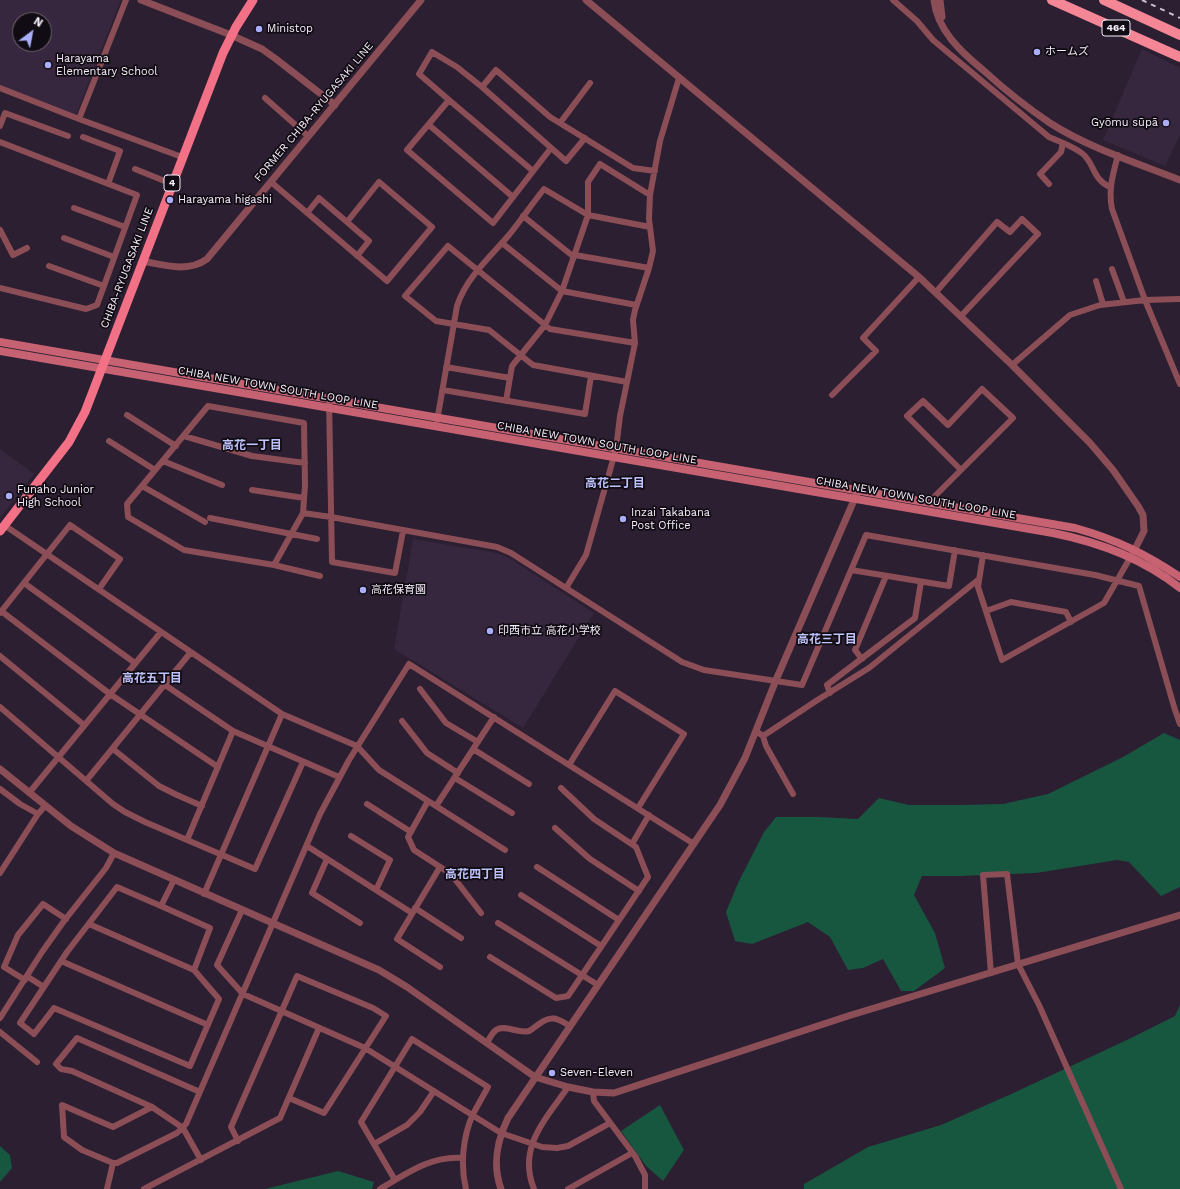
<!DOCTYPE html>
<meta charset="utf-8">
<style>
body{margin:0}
#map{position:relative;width:1180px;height:1189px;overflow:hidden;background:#2b1f31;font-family:"Work Sans",sans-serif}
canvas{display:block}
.north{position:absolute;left:12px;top:12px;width:40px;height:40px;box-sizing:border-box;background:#110c13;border:1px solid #6d666f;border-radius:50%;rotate:32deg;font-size:11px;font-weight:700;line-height:16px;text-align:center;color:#f6eefa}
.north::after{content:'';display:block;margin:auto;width:14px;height:18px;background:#abaffb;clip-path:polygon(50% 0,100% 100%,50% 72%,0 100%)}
</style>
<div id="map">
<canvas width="1180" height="1189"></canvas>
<div class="north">N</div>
</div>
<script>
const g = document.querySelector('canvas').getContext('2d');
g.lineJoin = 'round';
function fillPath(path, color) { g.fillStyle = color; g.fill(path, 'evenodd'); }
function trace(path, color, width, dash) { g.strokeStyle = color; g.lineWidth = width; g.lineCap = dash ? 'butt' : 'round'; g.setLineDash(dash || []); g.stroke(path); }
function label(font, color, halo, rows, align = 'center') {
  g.font = font + ' "Work Sans","Noto Sans JP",sans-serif'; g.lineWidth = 3.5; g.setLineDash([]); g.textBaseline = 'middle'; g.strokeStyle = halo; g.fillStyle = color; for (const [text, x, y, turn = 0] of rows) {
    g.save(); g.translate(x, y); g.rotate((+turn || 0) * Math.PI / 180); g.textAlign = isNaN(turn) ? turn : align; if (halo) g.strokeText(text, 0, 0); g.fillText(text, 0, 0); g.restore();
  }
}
const built = new Path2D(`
 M0,0h121l-45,115 -76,-29zM20,20h24v24h-24z
 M1142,49l38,19v67l-15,31 -62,-26z
 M0,449l34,25 -34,44z
 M413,539l84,14 12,5 85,55 -71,115 -129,-79z`);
const green = new Path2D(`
 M1164,733l16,7v147l-19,9 -32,-34 -12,-2 -81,13 -75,3h-39l-8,19 21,38 10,35 -31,23h-13l-18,-32 -20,9 -15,2 -18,-33 -22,-15 -56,22 -17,-3 -9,-29 12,-29 26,-51 12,-15h42l40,2 21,-21 30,7h51l43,-1 45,-10 75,-37z
 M1180,1005v184h-376v-5l64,-37 73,-22 68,-30 120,-56 46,-23z
 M660,1105l24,45 -21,31 -17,-15 -25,-35z
 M0,1146l10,9 2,13 -12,14z
 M338,1171l36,11 -2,7h-107z`);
const minor = new Path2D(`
 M893,0l24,21 16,19 116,97c11,5 24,9 34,17 11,9 10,26 27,33
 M0,88l79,31 103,38
 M265,98l43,38
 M449,100l-30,-26 13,-22 25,15 25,20
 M79,119l47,-119
 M560,123l30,-40
 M429,125l84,72
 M0,126l5,-13 63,23
 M83,137l37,14 -12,33
 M585,138l-19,23 -84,-74 14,-17 54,47 83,51 22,3
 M0,142l137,53 -40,110 -11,4 -86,-21
 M1118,155c-5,19 -10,35 -6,54l33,91 35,84
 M135,169l37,15
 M533,171l-84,-71 -42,50 86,73 58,-75
 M271,182l116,99 45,-54 -53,-45 -32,40 22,19 -12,15
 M1049,184l-9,-10 21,-22 2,-9
 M74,208l51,19
 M307,213l12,-15 28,24
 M523,216l51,41
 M0,230l13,25 14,-7
 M64,238l50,19
 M502,243l60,48 74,14
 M575,255l74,13
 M49,266l55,20
 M1112,269l12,33
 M1096,281l7,23
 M936,292l61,-70 13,10 12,-13 16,15 -77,82
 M1012,365l58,-50 30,-10 45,-5 35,-1
 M446,367l64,11
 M627,382l-94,-17 -44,-35 -53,-9 -31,-25 43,-50 102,83 85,14
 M443,390l142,24 6,-38
 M832,395l44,-44 -13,-13 56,-61
 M329,399l3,163 63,11 8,-42
 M506,401l6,-35 33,-41 17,-34 26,-76v-33l12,-18 50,31
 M127,415l49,31
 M437,421l20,-115c9,-28 33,-49 52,-71 12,-15 23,-31 35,-46l44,26 62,12
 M184,436l68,20 53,7
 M109,441l46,29
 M163,461l59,24
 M142,486l63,36
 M252,490l52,8
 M928,503l85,-85 -31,-29 -34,36 -25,-24 -16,15 54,54
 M303,513l-29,52 -90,-15 -56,-33 -1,-13 81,-98 96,17 1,62 -2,28 28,4 166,30 14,6 171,109 22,8 98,15 64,-150 229,40 44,11 36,124 5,14
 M210,518l107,21
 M4,525l278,189 75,32 22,24 57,36 58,-89
 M983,555l-5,32 24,73 102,-57 26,-45
 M274,565l46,11
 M851,570l98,16 6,-36
 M24,583l111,80
 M566,588l20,-33 30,-106 4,-33 15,-73 -2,-23 2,-10 14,-42 4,-17 -4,-32 1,-24 10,-54 19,-63
 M1,611l109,83 108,73
 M986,611l25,-9 55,10 5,10
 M0,613l70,-88 50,34 -21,30
 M0,656l84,69
 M862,659l-7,-9 31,-74
 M165,685l68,46 106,46
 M420,689l26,34 32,19
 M830,693l-3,-8 88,-67 6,-36
 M0,707l113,97 12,8 20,10 110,47 48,-107
 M402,721l25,32 31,20
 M756,731l7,5 3,10 27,48
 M763,736l56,-37 50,-31 110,-89
 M113,749l46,37 18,9 25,11
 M473,749l56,35
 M569,765l46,-74 69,43 -46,74
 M455,778l57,35
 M86,781l105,-129
 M0,789l20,15 18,10
 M29,793l132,-161
 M428,801l-20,36 6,13 37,24 30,39
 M367,804l44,28
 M436,806l69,44
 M555,828l35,31 49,32
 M351,836l39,24 -14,30
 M187,840l46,-109
 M632,844l17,-29
 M307,846l105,67
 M327,859l-15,34 48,30
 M537,867l82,53
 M0,873l38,-59 7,-8
 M204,894l78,-180
 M521,895l80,51
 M161,906l49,22 -16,42 25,29 -29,67 -136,-58 -20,26 -14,-11 47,-71 50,-65 44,19 13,-26
 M415,908l46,30
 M242,910l-25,55 26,29 122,54 136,85 41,14 15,1 11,-2 42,-23
 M498,923l100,62
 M89,924l105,46
 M490,957l66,41 12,-2 80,-119 -12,-30 -42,-28 -33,-31
 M61,961l147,64
 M440,967l-43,-28 43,-72
 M991,973l-8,-98 24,-1 11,90 21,41 82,184
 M28,977l16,10
 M25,980l-21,-13 14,-32 25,-31 23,15
 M0,1018l42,-66 22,-31 42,-53 8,-15
 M0,1032l37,30
 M487,1043c2,-4 5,-10 9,-13 9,-6 22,4 33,1 4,-2 7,-5 10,-7 13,-10 19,-5 31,2
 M200,1092l-123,-54 -21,26 5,5 11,2 80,36 31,21 18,32
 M593,1092l1,9 41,55 10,19v14
 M152,1107l-39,20 -51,-22 2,32 18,13 31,13h4l60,-30 9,-9 134,-310 29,-54 60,-96 285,180
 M238,1141l-7,-14 66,-151 76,32 13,8 -62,97 -35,-15
 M374,1144l33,-19 13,-13 14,-21
 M395,1180l-34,-58 51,-83 76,48c-5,9 -10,18 -15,27 -10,22 -13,51 -7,75
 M107,1189l6,-26
 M144,1189l136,-71 39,-90
 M380,1189c26,-15 51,-34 83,-31
 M534,1189c-17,-42 12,-70 34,-102
 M568,1189l64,-36`);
const tertiary = new Path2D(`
 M141,0l90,35 31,14 14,10 59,46
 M586,0l333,277 93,88 78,78 23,27 25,36 5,9 1,16 -12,24
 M934,0c3,30 27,52 49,70 21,19 43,37 67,53 39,25 87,40 130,57
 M940,0l2,17
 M142,261c22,4 46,12 65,-2l214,-259
 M0,769l71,57 43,27 265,117 28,17 128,90 33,10 25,5 21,1 234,-77 332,-101
 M501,1189c-9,-25 -4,-48 7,-71l212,-313 25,-47 31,-78 82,-189`);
const secondary = new Path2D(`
 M0,342l1075,186c40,11 71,26 105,49
 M0,351l1053,182c45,9 91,26 127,55`);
const primary = new Path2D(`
 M0,531l69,-89 16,-30 138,-359 13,-26 17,-27`);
const trunk = new Path2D(`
 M1052,0l128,57
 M1104,0l76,35`);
const rail = new Path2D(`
 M1142,0l38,18`);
const markers = [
 [259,29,4,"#abaffb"],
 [1037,52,4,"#abaffb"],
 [48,65,4,"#abaffb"],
 [1166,123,4,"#abaffb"],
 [170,200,4,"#abaffb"],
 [9,496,4,"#abaffb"],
 [623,519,4,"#abaffb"],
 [363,590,4,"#abaffb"],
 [490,631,4,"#abaffb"],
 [552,1073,4,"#abaffb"]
];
const shields = [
 [1116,28,28],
 [172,183,16]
];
const shieldNames = [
 ["464",1116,28],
 ["4",172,183]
];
const poiNames = [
 ["Ministop",267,29],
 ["ホームズ",1045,52],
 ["Harayama",56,59],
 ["Elementary School",56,72],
 ["Gyōmu sūpā",1158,123,"right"],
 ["Harayama higashi",178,200],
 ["Funaho Junior",17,490],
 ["High School",17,503],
 ["Inzai Takabana",631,513],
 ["Post Office",631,526],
 ["高花保育園",371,590],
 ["印西市立 高花小学校",498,631],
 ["Seven-Eleven",560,1073]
];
const streetNames = [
 ["FORMER CHIBA-RYUGASAKI LINE",314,112,-50],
 ["CHIBA-RYUGASAKI LINE",127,268,-69],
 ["CHIBA NEW TOWN SOUTH LOOP LINE",278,388,10],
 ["CHIBA NEW TOWN SOUTH LOOP LINE",597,443,10],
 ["CHIBA NEW TOWN SOUTH LOOP LINE",916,498,10]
];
const neighbourhoodNames = [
 ["高花一丁目",252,445],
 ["高花二丁目",615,483],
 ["高花三丁目",827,639],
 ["高花五丁目",152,678],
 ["高花四丁目",475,874]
];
fillPath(built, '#36273e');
fillPath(green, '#17563f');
trace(minor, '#8c4e56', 6);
trace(tertiary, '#8c4e56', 7);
trace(secondary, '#c66271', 8);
trace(primary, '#f27186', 9);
trace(trunk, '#f58696', 10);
trace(rail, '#c9c0cd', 2, [5, 5]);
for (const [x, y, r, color] of markers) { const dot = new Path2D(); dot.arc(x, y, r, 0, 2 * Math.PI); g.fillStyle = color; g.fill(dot); trace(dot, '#110c13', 1.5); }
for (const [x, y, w] of shields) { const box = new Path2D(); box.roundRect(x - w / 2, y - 8, w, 16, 3); g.fillStyle = '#110c13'; g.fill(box); trace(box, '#f6eefa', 1); }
label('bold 10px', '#f6eefa', null, shieldNames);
label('11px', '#f6eefa', '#110c13', poiNames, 'left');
label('11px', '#f6eefa', '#110c13', streetNames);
label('bold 12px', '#bdc2fb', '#110c13', neighbourhoodNames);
</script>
